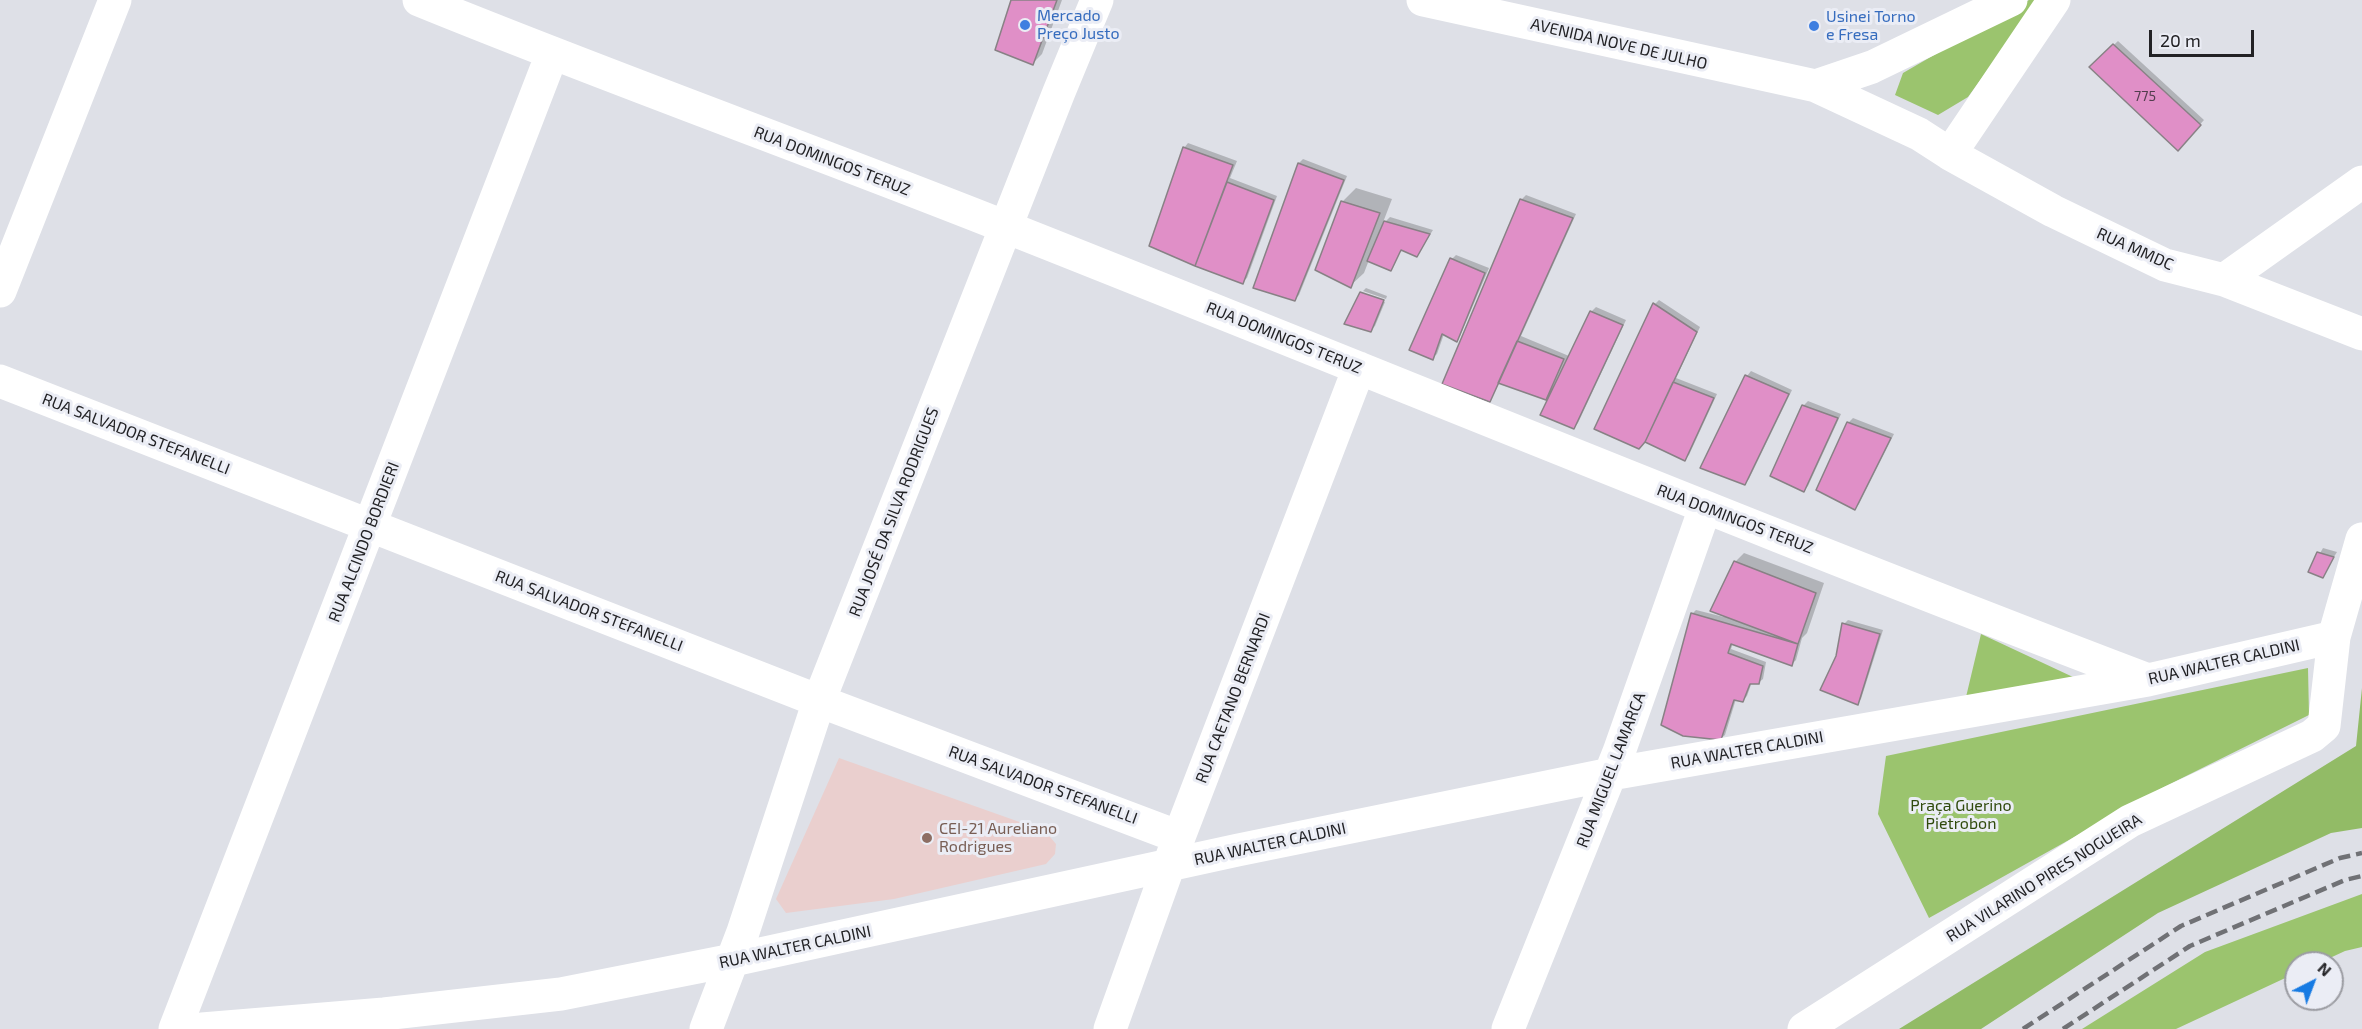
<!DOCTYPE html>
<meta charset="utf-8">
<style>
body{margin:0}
#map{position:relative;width:2362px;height:1029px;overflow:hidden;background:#dee0e7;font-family:"Exo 2",sans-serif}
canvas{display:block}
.north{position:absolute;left:2284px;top:951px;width:60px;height:60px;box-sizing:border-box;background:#ebedf5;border:2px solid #9b9ca2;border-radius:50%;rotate:42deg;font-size:16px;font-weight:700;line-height:24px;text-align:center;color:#222225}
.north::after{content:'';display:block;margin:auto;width:21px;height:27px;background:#177be3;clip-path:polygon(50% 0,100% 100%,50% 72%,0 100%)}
.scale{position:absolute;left:2149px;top:30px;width:105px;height:27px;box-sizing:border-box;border:3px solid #222225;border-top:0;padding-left:8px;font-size:18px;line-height:21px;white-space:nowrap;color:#222225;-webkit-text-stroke:4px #ebedf5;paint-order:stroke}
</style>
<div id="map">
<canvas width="2362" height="1029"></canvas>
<div class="north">N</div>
<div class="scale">20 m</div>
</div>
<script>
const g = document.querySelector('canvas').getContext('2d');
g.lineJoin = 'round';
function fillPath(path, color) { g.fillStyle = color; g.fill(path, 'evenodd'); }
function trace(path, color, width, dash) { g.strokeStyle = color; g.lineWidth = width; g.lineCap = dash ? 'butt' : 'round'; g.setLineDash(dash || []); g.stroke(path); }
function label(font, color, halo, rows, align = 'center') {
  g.font = font + ' "Exo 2",sans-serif'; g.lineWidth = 6; g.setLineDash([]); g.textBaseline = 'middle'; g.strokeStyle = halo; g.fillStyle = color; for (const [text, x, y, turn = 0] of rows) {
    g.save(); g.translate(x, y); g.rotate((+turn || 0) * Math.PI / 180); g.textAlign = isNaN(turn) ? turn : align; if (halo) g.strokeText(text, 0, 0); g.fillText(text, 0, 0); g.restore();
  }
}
const education = new Path2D(`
 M839,758l206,73 11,13 -1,10 -9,10 -152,35 -108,14 -10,-14z`);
const green = new Path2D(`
 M2029,0h7l-2,6 -66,91 -30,18 -43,-20 8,-22z
 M1981,634l92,43 -107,20z
 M2308,668l1,47 -145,72 -235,131 -51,-104 8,-58z
 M2362,894v53l-17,4 -26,12h-23v10l-120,56h-94l123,-77z`);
const forest = new Path2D(`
 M2362,688v140l-31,5 -173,80 -177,116h-82l457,-283z`);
const shadow = new Path2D(`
 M1013,0h49l-20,54 -9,9z
 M2118,41l86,79 -26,29 -87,-82z
 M1188,143l49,18 -7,17 47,18 -30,82 -5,4 -91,-37 33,-97z
 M1303,159l44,17 -48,119 -4,4 4,-136z
 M1356,188l36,11 -10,26 8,-8 43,13 -16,25 -15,-6 -12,20 -21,-9 -5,13 -14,13 -8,-84z
 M1526,195l50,19 -55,122 48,20 23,-45 4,-4 30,13 -48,103 -4,4 -25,-27 -49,-18 -11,18 32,-200z
 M1456,255l33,13 -29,68 -4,4 -12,-6 -7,20 -5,4 20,-99z
 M1366,288l21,8 -1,3 -23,-8z
 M1361,294l24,8 -10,24 -4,4z
 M1659,300l41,27 -24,51 41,16 -28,61 -5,4 -39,-18 -49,-13 59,-124z
 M1751,371l41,19 -43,89 -4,4 -43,-16 45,-91z
 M1808,401l33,13 -33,72 -4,4 -1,-84z
 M1853,418l41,16 -35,70 -4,4 -7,-85z
 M2323,548l14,4 -15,24 -12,-5z
 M1744,553l80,30 -17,50 -5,5 -6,22 -4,4 -59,-21 -2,6 35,13 -3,17 -5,4 -6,-1 -5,14 -4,4 -7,-1 -11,36 -5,4 -28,-125 4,-4 28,7 11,-55z
 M1848,620l35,10 -22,69 -4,4 -19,-46 6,-33z`);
const building = new Path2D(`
 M1011,0h46l-24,65 -38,-15z
 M2113,44l88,81 -23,26 -89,-84z
 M1183,147l50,18 -38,101 -46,-20z
 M1298,163l46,17 -49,121 -42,-13z
 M1227,182l47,18 -31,84 -48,-18z
 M1520,199l53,19 -83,184 -48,-18z
 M1341,201l39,12 -29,75 -36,-18z
 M1384,221l46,13 -13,23 -16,-7 -10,21 -24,-10z
 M1450,258l35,15 -28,69 -15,-8 -9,26 -24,-10z
 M1360,292l24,8 -13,32 -27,-8z
 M1653,303l44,29 -52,110 -6,7 -45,-20z
 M1590,311l33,14 -49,104 -34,-14z
 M1517,341l47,18 -18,41 -48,-17z
 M1745,375l44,19 -44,91 -45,-17z
 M1673,382l41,16 -29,63 -40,-19z
 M1802,405l36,13 -34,74 -34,-16z
 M1847,422l44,16 -36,72 -39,-20z
 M2317,552l17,5 -11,21 -15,-6z
 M1734,561l82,32 -18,51 -88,-33z
 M1691,613l107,31 -6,22 -61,-22 -3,9 35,13 -4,18h-9l-7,18 -9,-2 -13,40 -38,-4 -22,-11z
 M1842,623l38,11 -22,71 -38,-15 16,-34z`);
const minor = new Path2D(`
 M419,0c196,80 396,151 592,229 379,150 756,306 1137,451
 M1423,0l393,86 103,48 31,20 103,57 112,54 59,15 138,54
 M1816,86l56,-19 139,-67
 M1950,154l104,-154
 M2224,280l138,-98
 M0,291l115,-291
 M0,381l819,320 360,136
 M175,1029l377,-975
 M202,1029l182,-15 177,-20 172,-34 505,-110 373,-76 537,-94 186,-43
 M706,1029l37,-97 76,-231 240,-609 38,-92
 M1110,1029l69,-192 180,-469
 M1508,1029l111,-277 86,-244
 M1804,1029l326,-208 182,-85 12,-10 10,-89 28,-98`);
const rail = new Path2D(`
 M2023,1029l158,-103 159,-68 22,-5
 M2063,1029l127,-83 155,-66 17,-4`);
const markers = [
 [1025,25,6,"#3f7fe0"],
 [1814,26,6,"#3f7fe0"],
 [927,838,6,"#8d6e63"]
];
const numberNames = [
 ["775",2145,96]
];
const shopNames = [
 ["Mercado",1037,16],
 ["Preço Justo",1037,34],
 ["Usinei Torno",1826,17],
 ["e Fresa",1826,35]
];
const streetNames = [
 ["AVENIDA NOVE DE JULHO",1619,44,13],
 ["RUA DOMINGOS TERUZ",832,161,21],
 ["RUA MMDC",2135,249,24],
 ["RUA DOMINGOS TERUZ",1284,338,22],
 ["RUA SALVADOR STEFANELLI",136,434,21],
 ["RUA JOSÉ DA SILVA RODRIGUES",894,512,-69],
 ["RUA DOMINGOS TERUZ",1735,519,21],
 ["RUA ALCINDO BORDIERI",364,542,-69],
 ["RUA SALVADOR STEFANELLI",589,611,21],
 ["RUA WALTER CALDINI",2224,662,-13],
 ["RUA CAETANO BERNARDI",1233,698,-69],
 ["RUA WALTER CALDINI",1747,750,-10],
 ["RUA MIGUEL LAMARCA",1611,770,-69],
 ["RUA SALVADOR STEFANELLI",1043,785,20],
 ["RUA WALTER CALDINI",1270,844,-12],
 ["RUA VILARINO PIRES NOGUEIRA",2044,878,-32],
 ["RUA WALTER CALDINI",795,947,-12]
];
const parkNames = [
 ["Praça Guerino",1961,806],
 ["Pietrobon",1961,824]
];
const educationNames = [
 ["CEI-21 Aureliano",939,829],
 ["Rodrigues",939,847]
];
fillPath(education, '#eacfce');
fillPath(green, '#9bc46e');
fillPath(forest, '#92bb66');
fillPath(shadow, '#0003');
fillPath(building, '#e08fc7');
trace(building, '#888185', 1.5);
trace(minor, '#fff', 33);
trace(rail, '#707175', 4.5, [12, 6]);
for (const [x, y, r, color] of markers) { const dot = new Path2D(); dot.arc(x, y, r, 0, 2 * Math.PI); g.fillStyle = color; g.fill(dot); trace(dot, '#ebedf5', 2); }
label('14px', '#523d4e', null, numberNames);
label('16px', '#366cbe', '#ebedf5', shopNames, 'left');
label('16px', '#222225', '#ebedf5', streetNames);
label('16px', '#304a0c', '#ebedf5', parkNames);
label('16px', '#785e54', '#ebedf5', educationNames, 'left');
</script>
